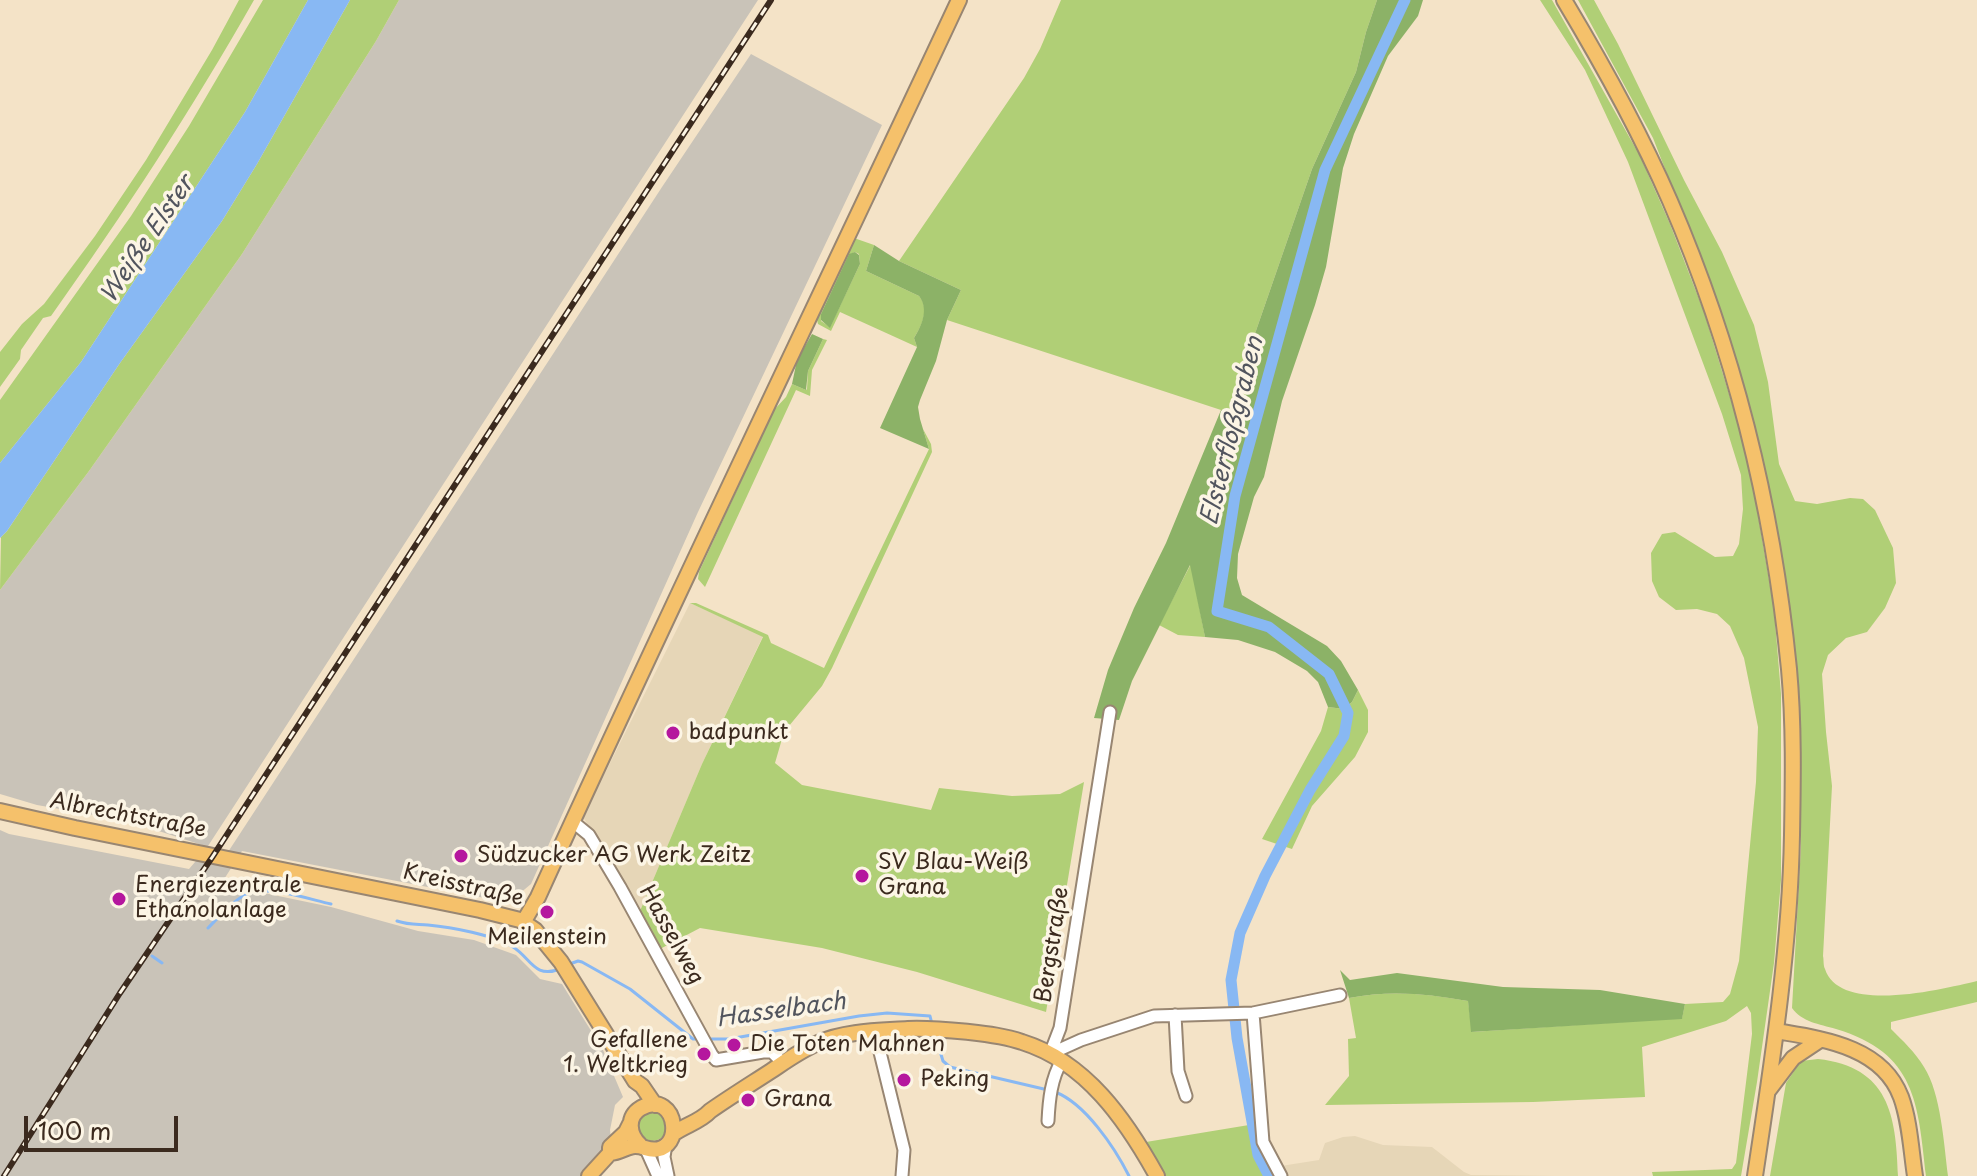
<!DOCTYPE html>
<meta charset="utf-8">
<style>
body{margin:0}
#map{position:relative;width:1977px;height:1176px;overflow:hidden;background:#f4e3c7;font-family:"Playpen Sans",sans-serif}
canvas{display:block}
.scale{position:absolute;left:24px;top:1116px;width:154px;height:36px;box-sizing:border-box;border:4px solid #3b2a1e;border-top:0;padding-left:10px;font-size:24px;line-height:28px;white-space:nowrap;color:#3b2a1e;-webkit-text-stroke:6px #fcf5e5;paint-order:stroke}
</style>
<div id="map">
<canvas width="1977" height="1176"></canvas>
<div class="scale">100 m</div>
</div>
<script>
const g = document.querySelector('canvas').getContext('2d');
g.lineJoin = 'round';
function fillPath(path, color) { g.fillStyle = color; g.fill(path, 'evenodd'); }
function trace(path, color, width, dash) { g.strokeStyle = color; g.lineWidth = width; g.lineCap = dash ? 'butt' : 'round'; g.setLineDash(dash || []); g.stroke(path); }
function label(font, color, halo, rows, align = 'center') {
  g.font = font + ' "Playpen Sans",sans-serif'; g.lineWidth = 7; g.setLineDash([]); g.textBaseline = 'middle'; g.strokeStyle = halo; g.fillStyle = color; for (const [text, x, y, turn = 0] of rows) {
    g.save(); g.translate(x, y); g.rotate((+turn || 0) * Math.PI / 180); g.textAlign = isNaN(turn) ? turn : align; if (halo) g.strokeText(text, 0, 0); g.fillText(text, 0, 0); g.restore();
  }
}
const built = new Path2D(`
 M690,603l73,33 -61,128 -62,147 -57,-94z
 M1355,1136l28,9 49,2 32,25 7,3 84,1h-283l-4,-8 51,-8 6,-17 18,-6z`);
const industrial = new Path2D(`
 M399,0h359l-550,846 20,6 434,-665 89,-133 131,71 -184,387 -167,372 -12,10 -19,7 -258,-50 -21,33 110,23 87,24 56,9 42,15 24,24 22,5 41,66 20,47 -8,8 -5,25 1,9 -31,37h-580v-346l9,4 180,35 19,-22 -80,-26 -91,-16 -37,-11v-204l89,-119 153,-217 134,-213z`);
const green = new Path2D(`
 M239,0h15c-63,111 -129,212 -203,316l-8,2 -22,32 -1,9 -20,28v-35l22,-28 22,-20 51,-68 51,-76 66,-110z
 M263,0h45l-63,112 -164,250 -81,101v-63l131,-184 58,-90z
 M350,0h49l-23,41 -134,213 -153,217 -89,119 1,-53 6,-6 113,-168 102,-142 35,-57z
 M1061,0h316l-11,32 -10,40 -44,97 -62,179 -5,31 2,29 -26,2 -274,-90 14,-30 -62,-29 125,-183 16,-29z
 M1540,0h12l88,156 30,68 34,88 36,118 12,50 22,129 7,85v186l-7,83 -17,119 -16,94h-88l-1,-4 80,-3 4,-6 16,-129 -1,-21 -4,-7 -21,15 -84,26 3,50 -112,5 -208,3 24,-29 -1,-37 8,-1 -7,-40c43,-8 78,-4 119,3l4,31 210,-14 3,-14 38,-2 7,-8 9,-33 17,-179 2,-55 -14,-69 -14,-32 -13,-12 -20,-5 -21,1 -17,-13 -7,-16 -1,-28 11,-19 13,-2 40,25 18,-1 6,-12 4,-35 -2,-34 -19,-61 -94,-252 -43,-92z
 M1578,0h16l24,44 66,136 38,72 32,73 14,57 11,82 16,37 22,3 33,-6 13,1 12,11 18,38 3,35 -11,25 -18,24 -21,6 -18,17 -6,19 4,58 6,54 -9,170c1,4 0,9 2,13 15,46 118,20 152,12v21l-82,19 -4,1v7c12,12 24,23 33,38 17,26 20,78 24,109h-22c-8,-73 -10,-123 -90,-147 -17,-5 -34,-7 -44,-21l9,-162 -3,-77 -13,-188 -10,-62 -23,-94 -64,-197 -35,-90z
 M854,238l20,7 -8,26 53,25c11,13 3,29 -5,42l3,9 -77,-35 -9,19 -13,-7 -2,-8zM855,252l4,2 1,10 -30,63 -9,-6v-7l28,-59z
 M823,339l4,1 -15,30 -2,26 -14,-6 -91,197 -7,-8 1,-7 75,-162 12,-13 6,-13 14,6 1,-1 1,-18z
 M923,429l8,15 1,8 -100,216 -10,18 -38,46 -9,31 27,22 129,25 8,-22 73,8 48,-2 24,-12 -38,230 -129,-40 -95,-24 -122,-20 -40,21 -20,-38 62,-147 61,-127 -73,-34h6l72,32 3,8 53,25 105,-219z
 M1191,564l14,73 -27,-2 -19,-10z
 M1358,690l10,20v22l-13,25 -43,49 -20,43 -30,-10 59,-108 7,-24 16,2 8,-7z
 M1818,1059c71,8 78,56 80,117h-128l16,-93 15,-22z
 M637 1126a15 15 0 1 1 30 0a15 15 0 1 1-30 0Z
 M1255,1124l4,27 13,25h-108l-18,-34z`);
const forest = new Path2D(`
 M1377,0h46l-5,16 -30,40 -34,78 -11,34 -17,99 -11,38 -33,96 -18,76 -10,20 -16,57 -1,24 5,17 85,51 14,15 17,29 -6,12 -8,7 -16,-2 -10,-25 -11,-11 -32,-19 -37,-12 -33,-3 -15,-72 -58,116 -13,39 -25,-2 14,-48 26,-62 32,-65 55,-133 26,-2 -2,-29 5,-31 62,-179 44,-97 10,-40z
 M874,245l25,16 62,29 -14,30 -11,41 -16,39 -2,7 2,12 9,30 -49,-21 37,-81 -3,-9c8,-13 15,-29 5,-42l-53,-25z
 M855,252l4,3 1,9 -30,64 -9,-8v-6l28,-60z
 M812,334l11,5 -15,32 -2,19 -14,-6 5,-24z
 M1340,970l10,10 47,-7 106,14 97,3 85,14 -3,15 -211,13 -3,-31c-42,-7 -76,-11 -119,-3z`);
const water = new Path2D(`
 M308,0h42l-93,164 -35,57 -102,142 -113,168 -7,7v-75l81,-101 164,-250z`);
const stream = new Path2D(`
 M397,921c12,4 19,3 31,4 22,2 67,10 85,22 18,11 21,32 47,22
 M208,928c11,-11 23,-26 37,-33 22,-11 63,4 86,9
 M152,956l10,7
 M567,965l11,-4 4,1 48,27 63,50h8
 M935,1035l8,26 7,6 98,23
 M709,1039h20l130,-23 28,-3 43,3 2,8
 M1055,1092c30,11 60,56 74,84`);
const canal = new Path2D(`
 M1269,1176l-11,-21 -21,-117 -6,-58 9,-47 25,-57 45,-86 34,-54 4,-23 -19,-39 -60,-47 -52,-16 18,-115 90,-326 80,-170`);
const minor = new Path2D(`
 M572,821l17,14 31,52 92,168 4,5 47,-8h9l11,11
 M1253,1013l10,129 18,34
 M1175,1015l3,56 8,25
 M875,1032l29,118 -2,26
 M1050,1054l10,-26 50,-316
 M1050,1054l31,-14 73,-24 99,-3 87,-18
 M1048,1121c1,-21 3,-42 14,-61
 M666,1144l-2,13 4,19
 M645,1147l13,29`);
const major = new Path2D(`
 M1564,0c39,65 76,132 106,201 64,148 103,307 119,468 5,55 4,111 3,166 -2,114 -20,228 -37,341
 M0,811l75,17 405,82 40,10 15,10 26,32 74,119 7,5 13,19
 M524,921l14,-24c137,-301 281,-598 421,-897
 M1776,1031c46,8 106,15 125,66 9,25 10,53 14,79
 M1768,1091l25,-33 27,-18
 M673,1134c12,-9 27,-12 37,-23 20,-14 41,-27 61,-40 15,-10 30,-21 47,-28 27,-12 60,-12 90,-14 20,-1 40,1 61,3 18,2 36,4 53,10 64,20 104,78 135,134
 M610,1153c15,-1 18,-11 35,-5 42,13 34,-61 -4,-40 -15,9 -12,27 -1,37
 M589,1176l21,-23v-6l16,-15 4,-8`);
const rail = new Path2D(`
 M4,1176l116,-183 93,-137 558,-856`);
const markers = [
 [673,733,8,"#b5179e"],
 [461,856,8,"#b5179e"],
 [862,876,8,"#b5179e"],
 [119,899,8,"#b5179e"],
 [547,912,8,"#b5179e"],
 [734,1045,8,"#b5179e"],
 [704,1054,8,"#b5179e"],
 [904,1080,8,"#b5179e"],
 [748,1100,8,"#b5179e"]
];
const poiNames = [
 ["badpunkt",689,733],
 ["Südzucker AG Werk Zeitz",477,856],
 ["SV Blau-Weiß",878,863],
 ["Grana",878,888],
 ["Energiezentrale",135,886],
 ["Ethanolanlage",135,911],
 ["Meilenstein",547,938,"center"],
 ["Gefallene",688,1041,"right"],
 ["1. Weltkrieg",688,1066,"right"],
 ["Die Toten Mahnen",750,1045],
 ["Peking",920,1080],
 ["Grana",764,1100]
];
const streetNames = [
 ["Albrechtstraße",128,816,11],
 ["Kreisstraße",463,886,13],
 ["Hasselweg",671,935,61],
 ["Bergstraße",1053,945,-81]
];
const waterNames = [
 ["Weiße Elster",148,240,-56],
 ["Elsterfloßgraben",1233,431,-76],
 ["Hasselbach",781,1011,-8]
];
fillPath(built, '#e6d6b7');
fillPath(industrial, '#c9c3b8');
fillPath(green, '#b0cf76');
fillPath(forest, '#8cb267');
fillPath(water, '#88b8f3');
trace(stream, '#88b8f3', 3);
trace(canal, '#88b8f3', 11);
trace(minor, '#988672', 15);
trace(major, '#988672', 18);
trace(minor, '#fff', 11);
trace(major, '#f5c16b', 14);
trace(rail, '#3b2a1e', 6);
trace(rail, '#fcf5e5', 3, [9]);
for (const [x, y, r, color] of markers) { const dot = new Path2D(); dot.arc(x, y, r, 0, 2 * Math.PI); g.fillStyle = color; g.fill(dot); trace(dot, '#fcf5e5', 3); }
label('22px', '#3b2a1e', '#fcf5e5', poiNames, 'left');
label('22px', '#3b2a1e', '#fcf5e5', streetNames);
label('italic 24px', '#52555e', '#fcf5e5', waterNames);
</script>
